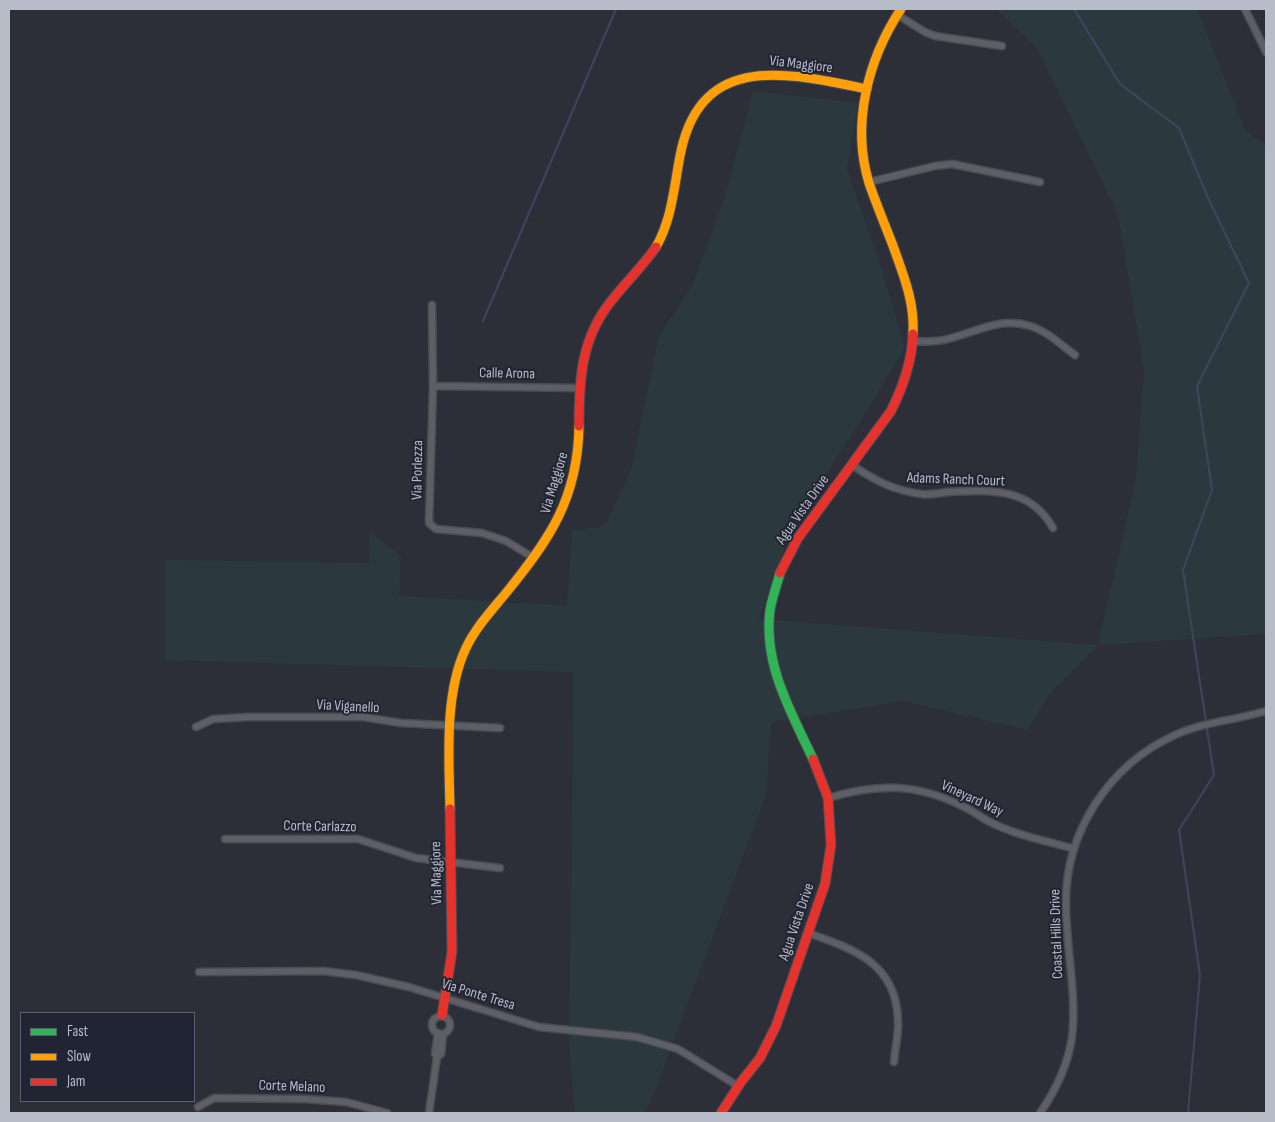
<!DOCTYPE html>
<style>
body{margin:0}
#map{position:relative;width:1275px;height:1122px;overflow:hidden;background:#2d2f38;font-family:"Sofia Sans Condensed",sans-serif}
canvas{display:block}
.frame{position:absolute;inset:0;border:10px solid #b8bbc8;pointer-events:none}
.legend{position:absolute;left:20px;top:1012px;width:175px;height:90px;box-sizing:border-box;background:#212432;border:1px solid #5d606e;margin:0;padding:6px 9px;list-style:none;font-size:15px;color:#b8bbc8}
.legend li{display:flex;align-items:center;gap:10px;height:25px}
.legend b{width:25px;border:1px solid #5d606e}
</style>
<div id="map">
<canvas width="1275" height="1122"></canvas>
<div class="frame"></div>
<ul class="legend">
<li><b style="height:6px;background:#30b455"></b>Fast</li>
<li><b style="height:6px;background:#ff9f0a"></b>Slow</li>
<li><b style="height:6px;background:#e5322d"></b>Jam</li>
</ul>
</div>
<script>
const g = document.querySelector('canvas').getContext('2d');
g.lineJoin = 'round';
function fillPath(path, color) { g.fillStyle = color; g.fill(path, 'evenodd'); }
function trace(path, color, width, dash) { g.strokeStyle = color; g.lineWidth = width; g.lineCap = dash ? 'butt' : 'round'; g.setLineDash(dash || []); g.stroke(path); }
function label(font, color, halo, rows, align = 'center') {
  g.font = font + ' "Sofia Sans Condensed",sans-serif'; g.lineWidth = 4; g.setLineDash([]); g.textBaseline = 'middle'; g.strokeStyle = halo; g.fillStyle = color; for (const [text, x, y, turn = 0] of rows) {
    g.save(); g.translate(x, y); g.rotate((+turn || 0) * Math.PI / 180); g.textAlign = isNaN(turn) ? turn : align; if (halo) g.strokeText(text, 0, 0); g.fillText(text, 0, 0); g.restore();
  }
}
const green = new Path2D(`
 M996,9h201l48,121 21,16v488l-168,11 -47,47 -24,38 -123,-29 -133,21 -5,73 -110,293 -11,25h-70l-6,-69 5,-372 -409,-12v-100l204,3 1,-31 31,24 -2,40 168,10 5,-75 33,-5 26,-56 28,-134 33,-50 33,-90 28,-105 105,12 -11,66 34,98 24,81 -45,74 -66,101 -35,96 339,26 38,-168 8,-107 -26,-156 -81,-166z`);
const stream = new Path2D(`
 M1074,9l46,75 59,44 29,70 41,85 -52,103 15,104 -29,80 31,205 -35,55 21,145 -12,138
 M483,321l133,-312`);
const street = new Path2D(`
 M1245,9l21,43
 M896,14l29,18 10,4 67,10
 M869,182l66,-16 17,-2 88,18
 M432,305l1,81 -4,137 7,6 46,4 24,8 28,17
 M913,341c13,1 26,1 38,-3 27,-7 50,-21 79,-12 17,5 31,19 45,29
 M433,386l147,2
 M852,465c22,15 42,26 70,29 8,1 18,-1 26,-2 42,-2 82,-5 105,36
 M196,727l17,-8 36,-2h114l38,6 99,5
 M828,798c50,-15 89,-15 136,9 10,4 17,11 26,15 25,13 57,19 84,27
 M225,839h133l58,19 84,10
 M808,933c46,16 88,30 90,87 1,14 -3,28 -4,42
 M199,972l124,-1 33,4 53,12 130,40 98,10 41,12 60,37
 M432 1025a9 9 0 1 1 18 0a9 9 0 1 1-18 0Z
 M438,1033l-3,21 2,3 4,-3 2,-20
 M198,1107l16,-9 91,1 41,3 41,11
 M429,1113l8,-56
 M1040,1113c16,-23 28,-48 32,-76 5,-44 -6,-89 -6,-133 -1,-72 43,-139 109,-169 28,-13 61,-15 91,-24`);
const fast = new Path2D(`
 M780,573c-3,12 -8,25 -10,37 -7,54 21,102 43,149`);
const slow = new Path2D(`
 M901,9c-33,50 -50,115 -32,174 7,20 15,40 23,60 11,31 23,59 21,91
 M656,247c16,-28 18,-60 24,-91 20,-106 108,-83 187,-67
 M450,809c-1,-50 -6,-115 16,-161 10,-21 26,-38 40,-55 44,-54 72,-95 73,-167`);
const jam = new Path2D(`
 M579,426c0,-47 2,-88 33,-126 14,-18 31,-34 44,-53
 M780,573l18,-35 93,-127c12,-24 21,-49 22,-77
 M442,1015l10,-63 -2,-143
 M721,1113l20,-31 19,-24 16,-32 49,-142 6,-39 -3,-47 -15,-39`);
const streetNames = [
 ["Via Maggiore",801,65,7],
 ["Calle Arona",507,374,1],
 ["Via Porlezza",418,470,-89],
 ["Adams Ranch Court",956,480,2],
 ["Via Maggiore",555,483,-73],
 ["Agua Vista Drive",803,510,-55],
 ["Via Viganello",348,707,3],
 ["Vineyard Way",972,799,25],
 ["Corte Carlazzo",320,827,1],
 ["Via Maggiore",437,873,-91],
 ["Agua Vista Drive",797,922,-71],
 ["Coastal Hills Drive",1057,934,-92],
 ["Via Ponte Tresa",478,995,17],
 ["Corte Melano",292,1087,2]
];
fillPath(green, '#2b383e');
trace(stream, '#3e4560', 2);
trace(street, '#4b4c52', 9);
trace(fast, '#4b4c55', 11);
trace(slow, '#4b4c55', 11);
trace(jam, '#4b4c55', 11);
trace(street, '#5d5f66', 6);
trace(fast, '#30b455', 9);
trace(slow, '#ff9f0a', 9);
trace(jam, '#e5322d', 9);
label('15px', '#b8bbc8', '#212432', streetNames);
</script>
